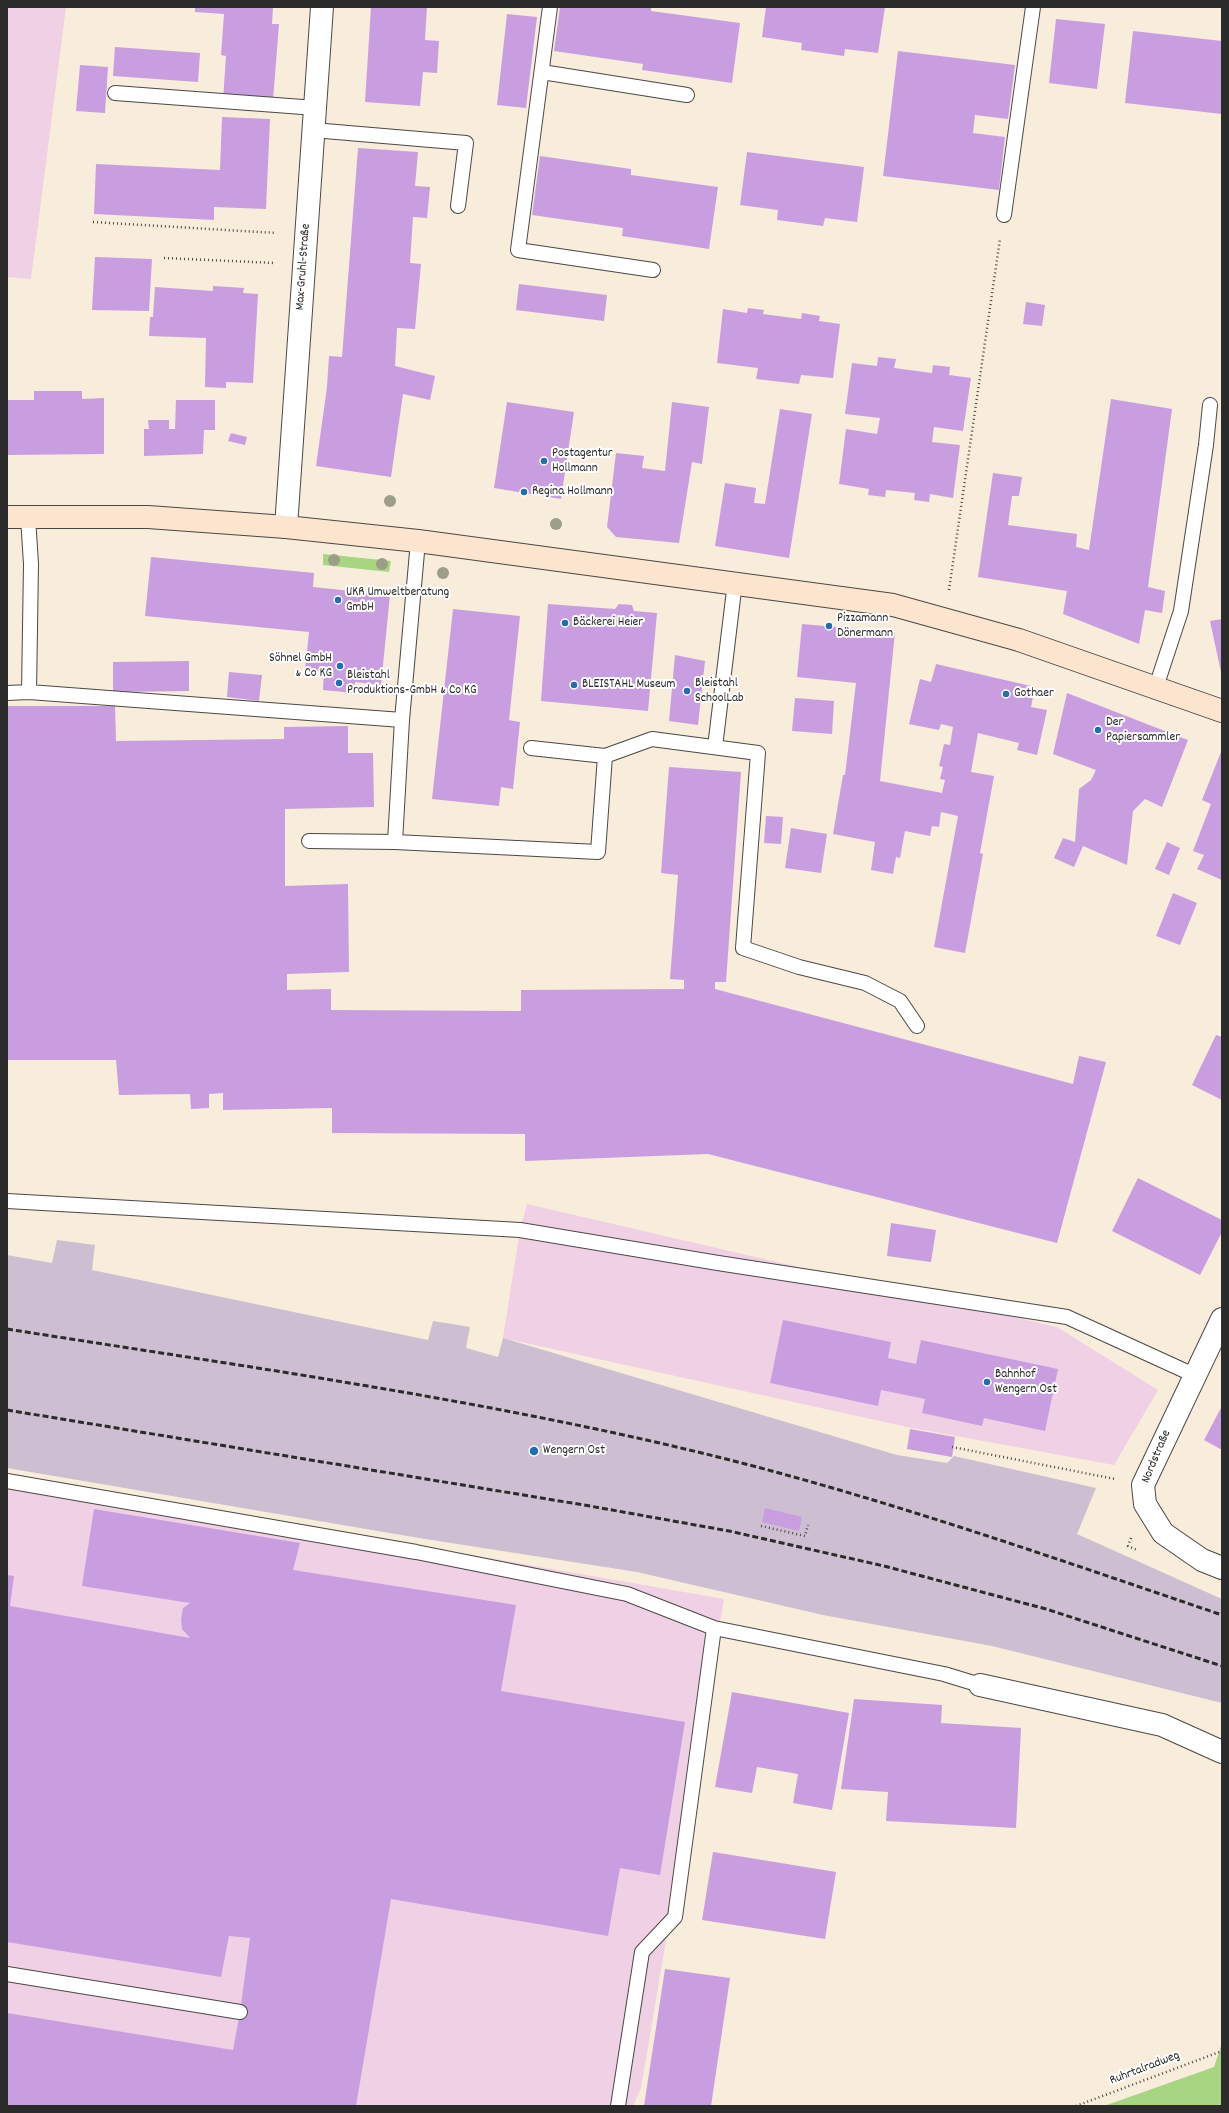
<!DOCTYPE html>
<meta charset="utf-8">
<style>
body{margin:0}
#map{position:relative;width:1229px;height:2113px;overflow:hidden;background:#f8ecdb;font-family:Dekko,sans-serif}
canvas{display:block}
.frame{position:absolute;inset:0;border:8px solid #2b2b2b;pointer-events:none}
</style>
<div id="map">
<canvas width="1229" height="2113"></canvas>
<div class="frame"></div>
</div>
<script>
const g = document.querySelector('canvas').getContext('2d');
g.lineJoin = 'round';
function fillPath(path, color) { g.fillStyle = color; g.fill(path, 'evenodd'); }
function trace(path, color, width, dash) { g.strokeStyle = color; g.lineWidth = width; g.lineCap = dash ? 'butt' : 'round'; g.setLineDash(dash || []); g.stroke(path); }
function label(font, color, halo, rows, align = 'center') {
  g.font = font + ' Dekko,sans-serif'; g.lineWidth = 4; g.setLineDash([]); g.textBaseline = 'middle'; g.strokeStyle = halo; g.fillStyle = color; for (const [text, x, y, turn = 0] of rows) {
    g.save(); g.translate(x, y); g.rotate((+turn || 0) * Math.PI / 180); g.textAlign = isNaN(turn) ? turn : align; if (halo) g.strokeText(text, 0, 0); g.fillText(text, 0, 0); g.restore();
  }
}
const built = new Path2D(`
 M7,7h59l-35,272 -24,-2z
 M527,1204l530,123 101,63 -44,75 -207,-38 -404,-89 17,-108z
 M7,1474l717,125 -83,489 -8,18h-626z`);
const industrial = new Path2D(`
 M57,1240l38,5 -3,25 336,70 5,-19 37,6 -4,21 32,9 5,-19 394,117 50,8 7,-7 142,32 -19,46 145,65v104l-230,-57 -169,-31 -186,-43 -218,-34 -412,-70v-213l45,8z`);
const green = new Path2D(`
 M323,554l68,7 -2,11 -66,-7z
 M1222,2043v63h-118l110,-39z`);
const building = new Path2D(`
 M195,7h78l-1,17h7l-6,76h-50l3,-44 -5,-1 3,-41 -29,-2z
 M371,7h56l-2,33 14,1 -2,32 -14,-1 -3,34 -55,-4z
 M560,7h91v4l89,12 -8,60 -90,-13 1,-6 -89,-13z
 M766,7h119l-7,46 -33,-4 -1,7 -43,-6 1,-7 -40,-6z
 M507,14l30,3 -11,91 -29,-3z
 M1056,19l49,5 -8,65 -48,-6z
 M1133,31l89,10v73l-97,-11z
 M115,47l85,6 -2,29 -85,-6z
 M898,51l117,14 -7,54 -33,-4 -2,18 32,4 -6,53 -116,-14z
 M80,65l28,2 -3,46 -29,-2z
 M222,117l48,2 -4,90 -52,-2v13l-120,-6 2,-50 124,6z
 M358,148l60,4 -3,34 15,1 -3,31 -14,-1 -3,46 11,1 -6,65 -18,-1 -2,38 40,10 -5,24 -27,-6 -12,83 -75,-11 11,-79 2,-31 13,1z
 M747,152l117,15 -7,55 -32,-4 -2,8 -46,-6 1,-10 -38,-5z
 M540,156l91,13v6l87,12 -9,62 -87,-13 1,-8 -91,-13z
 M95,257l57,2 -3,52 -57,-1z
 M519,284l88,11 -3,26 -88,-11z
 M213,286l31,2 -1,5 15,1 -5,89 -27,-1v6l-21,-1 1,-49 -57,-2 1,-19h3l2,-30 58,4z
 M1026,302l19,3 -3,21 -19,-2z
 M748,308l16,2 -1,4 38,5 1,-6 18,3 -1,5 21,3 -7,54 -32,-3 -2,9 -43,-5 2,-11 -41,-5 6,-54 24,4z
 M878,357l18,2 -2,9 38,5 1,-8 17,2 -1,8 22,3 -8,53 -29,-4 -2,15 28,3 -7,53 -23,-4 -1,8 -15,-2 1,-7 -29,-3 -1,7 -17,-2 1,-6 -30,-5 7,-55 31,5 3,-16 -35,-4 7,-51 25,3z
 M34,391h48v8l22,-1v56l-97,1v-55h27z
 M1111,399l61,10 -24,178 17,4 -3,22 -17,-3 -6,34 -76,-30 4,-23 -89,-14 15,-104 29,4 -3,19h-7l-4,29 69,9 -1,13 13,3z
 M176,400h39v30h-11l-1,24 -59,2v-27h5l-1,-9h21v9h6z
 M507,402l67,10 -13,87 -67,-11z
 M672,402l37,5 -7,57 -10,-2 -13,81 -63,-6 -9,-10 9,-74 28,3 -2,12 23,3z
 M780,409l32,5 -23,144 -74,-12 10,-63 31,5 -2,15 11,1z
 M231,433l16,4 -2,8 -17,-4z
 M151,557l163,16 -1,14 77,8 -9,90 -26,-3 -1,11 -31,-3 1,-19 -19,-1 4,-38 -164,-16z
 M548,604l67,5 4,-5 13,1 2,6 23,2 -9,98 -107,-10z
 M453,609l67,7 -11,104 11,2 -7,67 -12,-2 -2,19 -67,-7z
 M1222,619v53h-1l-11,-51z
 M802,624l93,8 -15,149 62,12 3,-13 -5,-1 3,-12 -4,-1 5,-22 6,1 3,-18 -12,-3 -2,6 -30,-6 11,-45 11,3 5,-18 99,23 -4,20 16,3 -10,45 -20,-5 2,-7 -41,-10 -7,39 23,4 -14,77 3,1 -18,99 -31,-6 24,-131 -17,-4 -2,15 -7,-1 -2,10 -25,-5 -5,27 -4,-1 -3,17 -22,-4 4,-28 -42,-8 10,-59h2l11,-92 -59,-6z
 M675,655l30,6 -7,64 -29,-4z
 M189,661v30l-76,1v-30z
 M229,672l33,3 -3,26 -32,-4z
 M1067,693l121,47 -26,67 -17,-8 -12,12 -6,54 -44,-19 -9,21 -20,-9 9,-20 12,4 4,-53 12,-9 5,-10 -43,-16z
 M795,698l39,3 -2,33 -40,-3z
 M7,706h108l1,35 168,-2v-12l64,-1v27h25l1,54 -89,2v77l63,-2 1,88 -62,2v16l44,-1v21l190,1v-21l163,-1v-9l-14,-1 8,-104 -17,-2 8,-106 72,5 -15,210h-11v7l358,95 6,-28 27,6 -49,181 -349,-89 -183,7v-27l-193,-1v-25l-109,2v-17l-14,1v14l-18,1 -1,-15 -71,1 -3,-35h-109z
 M1221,752l1,1v127l-25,-11 7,-14 -11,-4 18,-47 -9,-4z
 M766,816l17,1 -2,27 -17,-1z
 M791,828l36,6 -6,39 -36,-5z
 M1167,842l13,6 -11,27 -14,-6z
 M1173,893l24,10 -17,42 -24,-9z
 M1216,1035l6,2v63l-30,-15z
 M1138,1178l84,42v12l-22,43 -88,-44z
 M891,1223l45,7 -5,32 -44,-6z
 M783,1320l108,22 -3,16 28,6 5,-24 137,29 -13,62 -61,-13 -2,8 -60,-13 3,-14 -44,-9 -3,16 -108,-23z
 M1222,1406v44l-18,-10z
 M910,1429l45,8 -3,20 -45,-8z
 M765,1508l37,9 -3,14 -37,-9z
 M94,1509l206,34 -7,27 223,35 -15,86 184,31 -25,153 -40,-7 -12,68 -217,-37 -35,207h-349v-93l226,37 7,-38 10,-74 -21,-2 -8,41 -214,-35v-367l7,1 -4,30 180,32 -8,-9 -1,-10 2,-11 7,-5 -108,-17z
 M732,1692l117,21 -17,97 -39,-7 5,-29 -41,-7 -5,26 -37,-6z
 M854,1699l88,6 -1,18 80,5 -5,100 -130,-7 2,-29 -47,-3z
 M713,1852l123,20 -11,67 -123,-19z
 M665,1969l65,9 -19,128h-67z`);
const path = new Path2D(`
 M93,222l183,11
 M164,258l111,5
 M949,590l51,-351
 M952,1447l163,32
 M761,1526l44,10 3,-11
 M1131,1538l-3,8 9,4
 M1076,2106l146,-55`);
const service = new Path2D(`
 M550,7l-32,243 135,20
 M542,72l145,23
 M115,93l201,15
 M313,130l153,13 -8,63
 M1004,215l29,-208
 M28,517l3,47 -2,128
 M418,541l-16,179 -7,122 203,10 7,-96 -74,-8
 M1156,687l25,-76 25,-166 4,-40
 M7,693l22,-1 373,28
 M715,747l20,-165
 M605,756l47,-17 106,14 -15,195 56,19 66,16 35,18 17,25
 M309,841l86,1
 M7,1201l513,29 198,33 349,54 127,58
 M7,1481l409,71 211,42 87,34
 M7,1974l233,38
 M618,2106l24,-154 33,-35 39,-289 230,46 36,11`);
const minor = new Path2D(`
 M286,527l36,-520
 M1222,1319l-79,166 2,19 18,29 39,27 20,8
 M980,1685l182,40 60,27`);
const secondary = new Path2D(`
 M7,517h141l138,10 132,14 475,64 126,35 203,71`);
const rail = new Path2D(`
 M7,1329c234,37 469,69 699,125 175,43 345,103 516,161
 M7,1410l577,95 145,26 155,35 162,43 176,57`);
const trees = [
 [390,501],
 [556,524],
 [334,560],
 [382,564],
 [443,573]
];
const markers = [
 [544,461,4,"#1f6fb2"],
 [524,492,4,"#1f6fb2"],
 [338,600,4,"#1f6fb2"],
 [565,623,4,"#1f6fb2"],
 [829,626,4,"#1f6fb2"],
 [340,666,4,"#1f6fb2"],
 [339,683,4,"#1f6fb2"],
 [574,685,4,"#1f6fb2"],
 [687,691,4,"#1f6fb2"],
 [1006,694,4,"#1f6fb2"],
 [1098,730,4,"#1f6fb2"],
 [987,1382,4,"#1f6fb2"],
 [534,1451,5,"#1f6fb2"]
];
const streetNames = [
 ["Max-Gruhl-Straße",304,267,-86],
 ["Nordstraße",1157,1457,-67],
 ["Ruhrtalradweg",1145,2069,-21]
];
const poiNames = [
 ["Postagentur",552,454],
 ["Hollmann",552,469],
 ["Regina Hollmann",532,492],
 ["UKR Umweltberatung",346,593],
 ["GmbH",346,608],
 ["Pizzamann",837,619],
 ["Dönermann",837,634],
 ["Bäckerei Heier",573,623],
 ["Söhnel GmbH",332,659,"right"],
 ["& Co KG",332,674,"right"],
 ["Bleistahl",347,676],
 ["Produktions-GmbH & Co KG",347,691],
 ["Bleistahl",695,684],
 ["SchoolLab",695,699],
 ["BLEISTAHL Museum",582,685],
 ["Gothaer",1014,694],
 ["Der",1106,723],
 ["Papiersammler",1106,738],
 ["Bahnhof",995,1375],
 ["Wengern Ost",995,1390],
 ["Wengern Ost",543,1451]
];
fillPath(built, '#f0d0e5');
fillPath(industrial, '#cebed2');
fillPath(green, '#a7d582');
fillPath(building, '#c99ee1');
trace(service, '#4a4845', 16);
trace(minor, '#4a4845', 24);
trace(secondary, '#4a4845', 24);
trace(path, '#4a4845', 2.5, [1, 3]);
trace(service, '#fff', 14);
trace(minor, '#fff', 22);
trace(secondary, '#fce5cf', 22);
trace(rail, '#2b2b2b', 3, [6, 3]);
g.fillStyle = '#9c9e88';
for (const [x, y] of trees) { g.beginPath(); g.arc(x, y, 6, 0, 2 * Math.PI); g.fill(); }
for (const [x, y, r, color] of markers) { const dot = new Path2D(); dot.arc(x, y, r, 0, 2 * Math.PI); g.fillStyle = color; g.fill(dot); trace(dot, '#fff', 1.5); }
label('13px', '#2b2b2b', '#fff', streetNames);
label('13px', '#2b2b2b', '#fff', poiNames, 'left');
</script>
